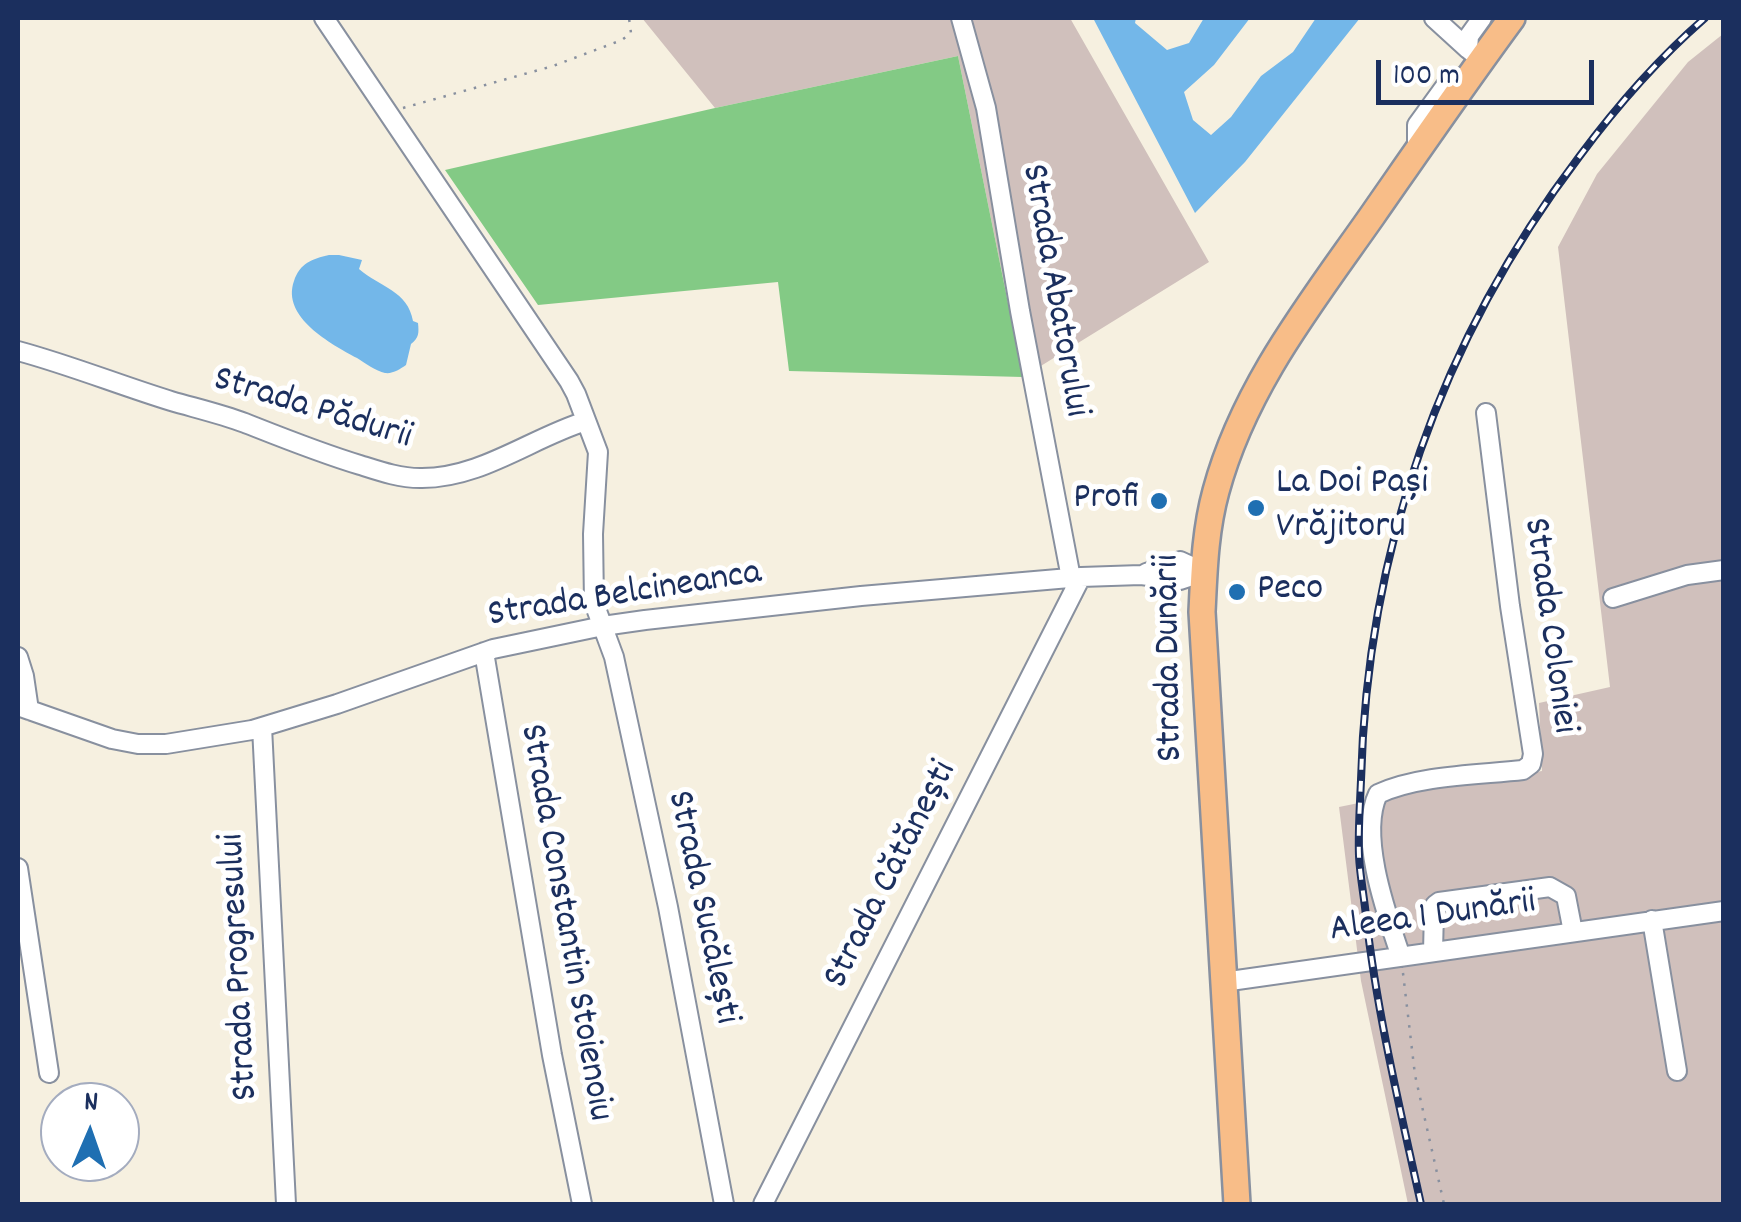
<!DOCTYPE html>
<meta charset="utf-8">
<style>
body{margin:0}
#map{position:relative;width:1741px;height:1222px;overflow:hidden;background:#f6f0e0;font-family:Dekko,sans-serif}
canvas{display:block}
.frame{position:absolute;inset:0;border:20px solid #1b2f5e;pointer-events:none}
.north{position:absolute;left:40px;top:1082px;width:100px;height:100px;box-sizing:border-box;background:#fff;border:2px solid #a4acbf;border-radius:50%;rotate:2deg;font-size:28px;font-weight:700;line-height:40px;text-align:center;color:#1b2f5e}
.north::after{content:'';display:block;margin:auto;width:35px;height:45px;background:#1f6fb2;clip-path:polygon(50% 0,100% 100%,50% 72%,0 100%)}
.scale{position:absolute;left:1376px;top:60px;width:218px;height:45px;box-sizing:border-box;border:5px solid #1b2f5e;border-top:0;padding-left:12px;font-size:30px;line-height:35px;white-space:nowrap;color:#1b2f5e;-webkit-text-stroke:8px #fff;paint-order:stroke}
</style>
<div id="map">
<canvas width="1741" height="1222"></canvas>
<div class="frame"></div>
<div class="north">N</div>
<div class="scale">100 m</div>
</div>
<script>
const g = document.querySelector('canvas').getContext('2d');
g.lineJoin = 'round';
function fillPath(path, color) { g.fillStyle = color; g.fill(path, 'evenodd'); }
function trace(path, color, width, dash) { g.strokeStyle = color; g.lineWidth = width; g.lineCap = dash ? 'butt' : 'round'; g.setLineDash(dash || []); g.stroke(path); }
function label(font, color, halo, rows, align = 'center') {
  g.font = font + ' Dekko,sans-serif'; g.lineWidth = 10; g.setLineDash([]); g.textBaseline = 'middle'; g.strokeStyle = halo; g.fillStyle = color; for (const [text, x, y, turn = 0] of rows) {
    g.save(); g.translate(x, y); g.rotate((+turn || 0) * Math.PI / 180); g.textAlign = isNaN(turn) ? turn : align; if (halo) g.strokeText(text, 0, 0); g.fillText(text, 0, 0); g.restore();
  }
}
const industrial = new Path2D(`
 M642,18h428l139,244 -186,115 -65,-321 -243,52z
 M1723,34v1170h-315l-47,-223 -22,-174 59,-12 144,-24 -3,-68 71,-16 -52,-440 39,-73 91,-112z`);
const green = new Path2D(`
 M958,56l65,321 -234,-6 -11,-89 -240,23 -93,-135 270,-62z`);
const water = new Path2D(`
 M1093,18h43l-1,5 32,27 22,-7 15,-25h46l-36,47 -30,27 9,28 18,15 20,-18 30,-41 32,-24 23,-34h44l-115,144 -50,51z
 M329,255h10l23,5 -3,9c21,18 49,22 54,52l5,2c1,10 1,15 -7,21l-5,21c-6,4 -13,9 -21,8 -9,-2 -20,-10 -28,-15 -26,-14 -76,-41 -63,-77 6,-18 18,-22 35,-26z`);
const path = new Path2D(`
 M403,108l150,-42 69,-26 9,-7 -2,-15
 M1403,973l12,102 29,129`);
const minor = new Path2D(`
 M324,18l245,363 7,13 22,58 -5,82 1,69 20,54 54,250 56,297
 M961,18l25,90 34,203 51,267
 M1434,18l34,31
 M1482,60l-14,-11 1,-13 13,-18
 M1417,151v-26l32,-44 23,-7
 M18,351c52,14 101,34 153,50 24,7 50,13 74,22 38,15 75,30 115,42 19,6 39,13 60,13 60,1 111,-40 166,-57
 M1146,573l34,-12 24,11
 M1613,598l74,-23 37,-5
 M484,652l68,403 30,149
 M18,657l6,19 5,34
 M18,706l94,33 26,5h28l86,-14 85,-26 156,-55 110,-23 42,-6 216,-24 220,-19 60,-2 39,5 24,-8
 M262,727l24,477
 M18,868l31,205
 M1652,920l25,151
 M1433,952l1,-42 1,-5 4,-3 111,-15 16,9 7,36
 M1401,957c-14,-42 -43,-121 -23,-163 41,-19 101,-19 145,-24l8,-6 2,-10 -23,-148 -24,-193
 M1223,982l501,-71
 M763,1204l318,-627`);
const highway = new Path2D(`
 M1237,1204l-35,-592c2,-41 3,-81 14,-121 28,-104 95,-188 156,-275 46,-66 92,-133 140,-198`);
const rail = new Path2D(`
 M1421,1204c-21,-95 -44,-191 -55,-288 -2,-20 -6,-40 -7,-60 -1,-25 1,-51 2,-76 6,-229 79,-440 218,-623 37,-50 79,-98 126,-139`);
const markers = [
 [1159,501,10,"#1f6fb2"],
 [1256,508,10,"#1f6fb2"],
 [1237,592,10,"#1f6fb2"]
];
const streetNames = [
 ["Strada Abatorului",1052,291,80],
 ["Strada Pădurii",312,411,17],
 ["Strada Belcineanca",625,597,-9],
 ["Strada Coloniei",1547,626,82],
 ["Strada Dunării",1172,658,-91],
 ["Strada Cătănești",893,876,-63],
 ["Strada Sucălești",700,908,78],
 ["Aleea 1 Dunării",1433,919,-8],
 ["Strada Constantin Stoienoiu",563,923,80],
 ["Strada Progresului",242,967,-93]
];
const poiNames = [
 ["La Doi Pași",1276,486],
 ["Vrăjitoru",1276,530],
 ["Profi",1139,501,"right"],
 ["Peco",1257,592]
];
fillPath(industrial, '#d0c0bc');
fillPath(green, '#83ca85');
fillPath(water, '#73b7e9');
trace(minor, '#88909f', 22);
trace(highway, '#88909f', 30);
trace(path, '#88909f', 2.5, [2.5, 8]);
trace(minor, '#fff', 18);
trace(highway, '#f8bd88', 25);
trace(rail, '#1b2f5e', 8);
trace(rail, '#fff', 4, [11]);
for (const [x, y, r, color] of markers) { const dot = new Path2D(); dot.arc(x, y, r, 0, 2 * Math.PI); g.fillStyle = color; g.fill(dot); trace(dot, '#fff', 4); }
label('38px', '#1b2f5e', '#fff', streetNames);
label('38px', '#1b2f5e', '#fff', poiNames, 'left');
</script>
